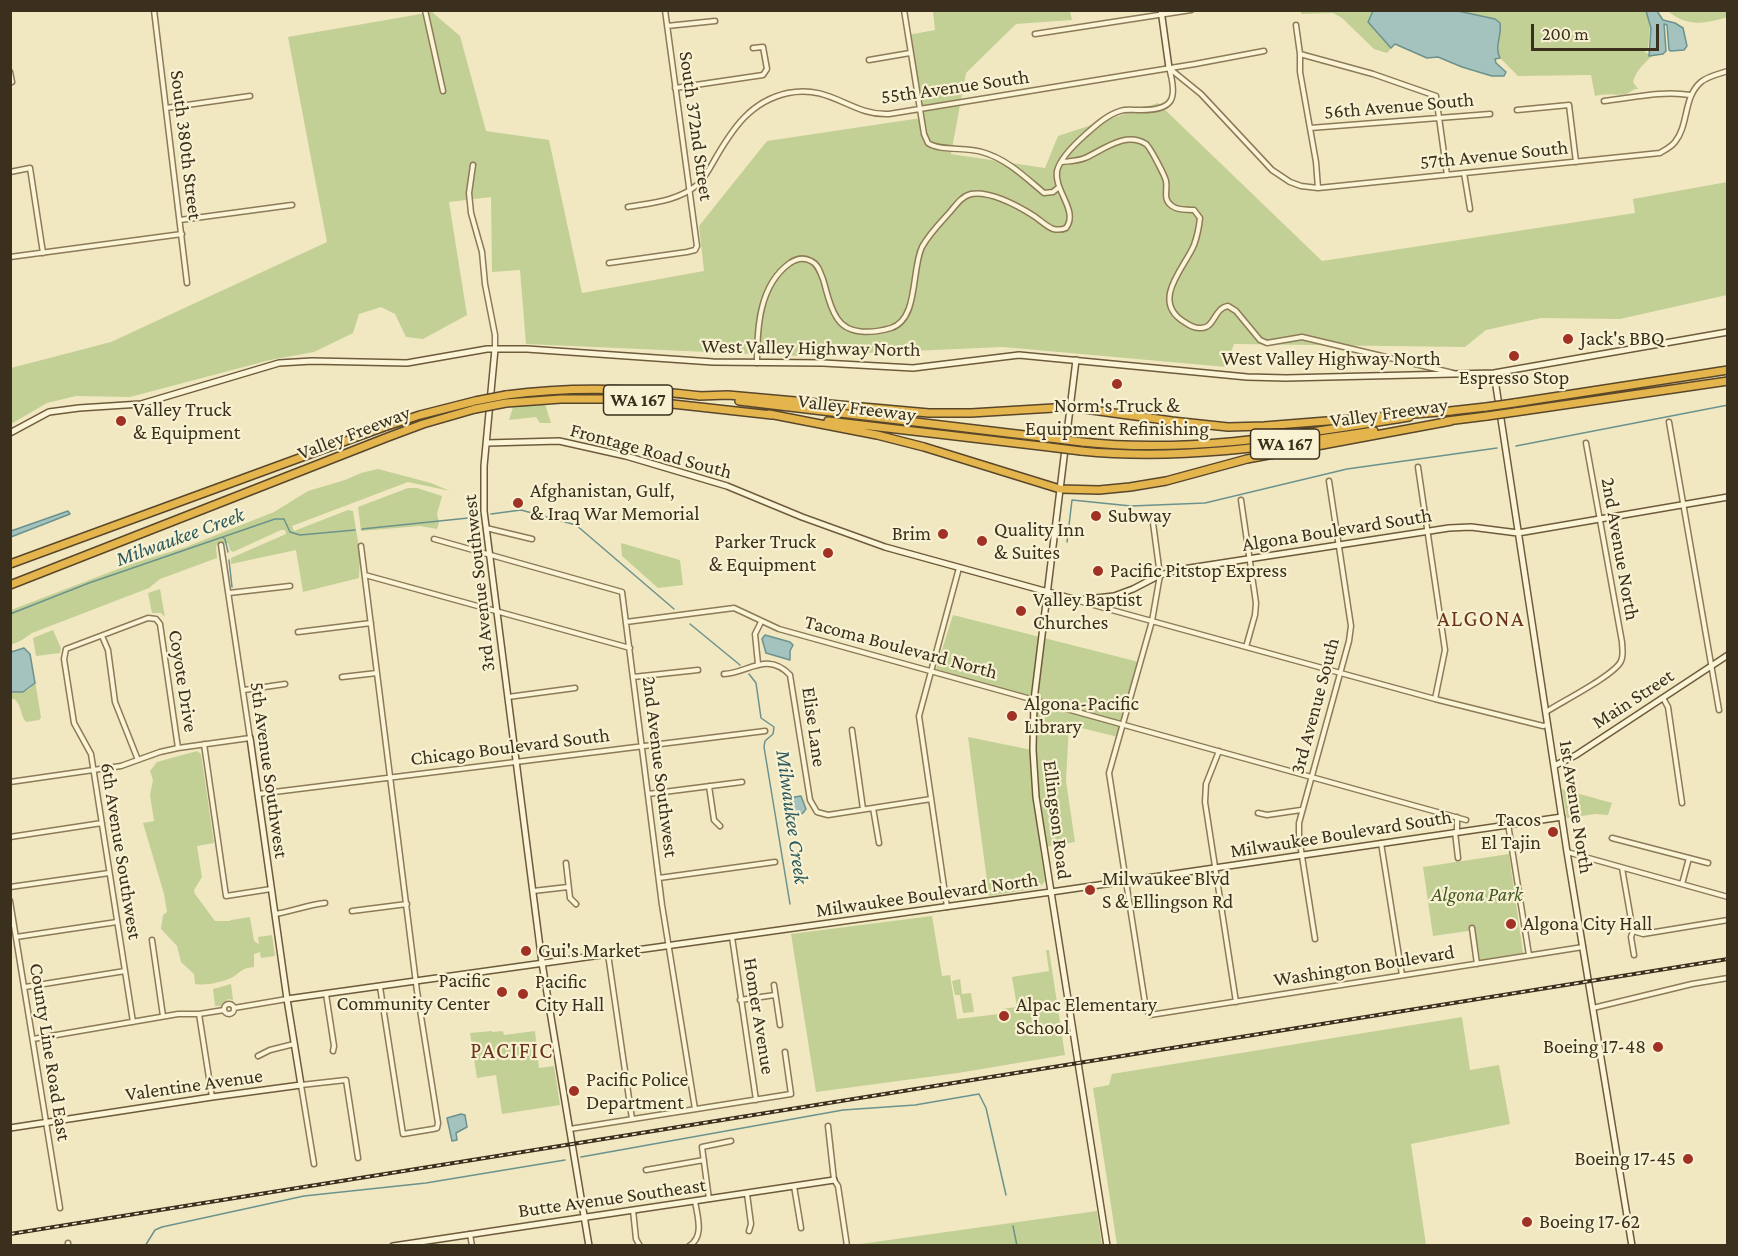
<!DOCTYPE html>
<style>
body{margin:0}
#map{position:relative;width:1738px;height:1256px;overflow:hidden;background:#f1e8c2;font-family:"Crimson Pro",serif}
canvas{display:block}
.frame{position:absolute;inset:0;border:12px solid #3b2f1d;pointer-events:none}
.scale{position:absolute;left:1531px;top:24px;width:128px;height:27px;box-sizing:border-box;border:3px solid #3b2f1d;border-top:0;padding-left:8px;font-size:18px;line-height:21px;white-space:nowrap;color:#3b2f1d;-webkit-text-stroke:4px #f8f1d2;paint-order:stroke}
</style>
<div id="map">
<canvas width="1738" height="1256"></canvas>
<div class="frame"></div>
<div class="scale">200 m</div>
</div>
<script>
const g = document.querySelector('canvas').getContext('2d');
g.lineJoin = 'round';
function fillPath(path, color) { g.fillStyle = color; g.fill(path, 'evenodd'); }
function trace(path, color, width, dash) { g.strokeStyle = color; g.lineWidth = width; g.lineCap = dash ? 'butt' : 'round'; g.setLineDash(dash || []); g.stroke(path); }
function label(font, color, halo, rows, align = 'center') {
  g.font = font + ' "Crimson Pro",serif'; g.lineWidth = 4.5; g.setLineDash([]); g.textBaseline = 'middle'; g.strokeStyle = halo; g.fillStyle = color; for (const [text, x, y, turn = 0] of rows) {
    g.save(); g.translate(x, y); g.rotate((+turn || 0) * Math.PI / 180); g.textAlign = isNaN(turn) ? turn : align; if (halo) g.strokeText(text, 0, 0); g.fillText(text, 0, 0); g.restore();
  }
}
const green = new Path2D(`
 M933,11h137l2,9 -56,4 -50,49 -15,81 94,14 13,-32 100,-33 164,158 313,-48 -2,-14 94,-17v113l-107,24 -79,-1 -55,12 -21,17 -231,-3 -8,23 -223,-20 -204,9 -273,-12 -6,-74 -28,2 -1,-75 -42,5 18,113 -44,24 -17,-2 -11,-23 -14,-7 -22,7 -6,19 -39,19 -44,8 -140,37 -54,-1 -29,7 -36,21v-56l100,-26 216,-100 -39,-205 144,-25 28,24 26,95 63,9 33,153 122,-22 -5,-45 68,-85 154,-23 -13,-83 27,-5z
 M1301,11h345l4,16 -2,21h-4l1,4 7,4c-9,9 -15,13 -19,26l5,7c-6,0 -5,2 -12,5 -7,2 -20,-1 -31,2l-4,-21 -73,1 -18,-18 -5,1v4l11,9 -2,4h-12l-30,-9 -24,-10 -11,1 -32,-14 -8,9 -13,-4 -32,-31 -9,-5 -32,1z
 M1668,11h59v6c-21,7 -41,10 -59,-6z
 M545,404l6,19h-11l-4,-6 -27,3 4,-13z
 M378,469l53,14 19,8 -42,-9 -116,44 2,5 54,-21 5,1 7,43 -1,24 -56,14 -7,-42 -65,14v-6l55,-24 -1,-4h-4l-48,22 -3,-2 -2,-7 -11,1 -1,3 1,11 -57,21 -11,9 -117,45 -10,7 -11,5v-35l120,-46 55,-17 88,-35 34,-21 37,-11 16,-7z
 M408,488h9l25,8 -5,18 2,9 -2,6 -17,-3 -59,5 -3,-24z
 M621,543l59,17 3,25 -25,3 -36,-32z
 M160,589l5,28 -4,-4h-9l-4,-20z
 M953,615l186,47 -21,75 -49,-12 -3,56 9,61 -35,6 5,33 -6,7 -50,8 -21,-159 64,13 2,-50 -98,-31z
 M53,630l8,18 -1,5 -24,3 -3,-18z
 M35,680l6,38 -2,2 -12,2c-7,-4 -4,-16 -13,-23h-3v-7c10,2 21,-1 24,-12z
 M197,751l4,3 13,89 -17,3 5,31 -8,13 1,4 20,27h15l1,-1 19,-3 4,24 5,3 -1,-7 14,-2 3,21 -14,2 -1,-6 -6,2v13c-12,1 -12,4 -21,10 -10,5 -27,9 -38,7l-1,-10 -13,-12 -4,-16 -16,-17 2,-14 4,-3 -3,-18 -21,-71 11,-2 -4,-26 3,-15 -3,-9 7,-9z
 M1562,789l50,14 -4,12 -12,-1 -29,4z
 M1509,854l14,99 -43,7 -5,-30 -42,6 -10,-69z
 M932,916l10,60 8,-1 7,44 42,-5 3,-5 15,-2 -5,-30 37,-6 -3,-21h3l16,105 -107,18 -142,19 -25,-158z
 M960,979l2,15 9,-1 3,19 -11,1 -3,-18h-5l-3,-14z
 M231,984l2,16 -5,-1 -8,7h-5l-2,-17z
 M1462,1017l8,53 29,-5 11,59 -99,20 15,101h-309l-24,-157 16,-3 3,-11z
 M492,1031l1,1 10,-1 1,4 31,-4 4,37 15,-2 6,39 -58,9 -6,-39 -19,3 -7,-45z
 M1097,1211l5,34h-249z`);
const water = new Path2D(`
 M1373,11h85l37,8 5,4c2,13 -6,24 0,35l-5,1 1,4 10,9 -2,4h-12l-30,-9 -24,-10 -11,1 -32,-14 -4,4 -23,-26z
 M1646,11h11l6,9 12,3 8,5 4,18 -3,4 -13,1 -2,-1 -2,-25 -3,-1 2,27 -3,3 -14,2 2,-28z
 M68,511l2,3 -59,23v-6z
 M765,635l25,7 3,3 -3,6v9l-24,-7 -4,-14z
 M24,648l6,6 5,29 -12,9h-12v-40z
 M801,796l5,13c-4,8 -13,9 -21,8l-3,-18z
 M461,1114l4,1 2,12 -11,6 1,7 -5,1 -5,-23z`);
const stream = new Path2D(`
 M1516,446l212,-41
 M491,514l30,-4 55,15 98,84
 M362,529l116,-12
 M222,537l3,2 3,13
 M1067,542l5,-42 59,6 74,-3 142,-34 150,-21
 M229,560l3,27
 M10,614l79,-31 186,-64h9l6,13 10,3 55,-5
 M690,624l50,41
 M749,674l7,9 5,35 13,9 -1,7 -8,7 -1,6 26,157
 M581,1157l262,-47 72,-5 64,-11 7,14 20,87
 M1013,1226l4,20
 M145,1246l10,-16 7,-3 142,-31 122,-13 139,-23`);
const street = new Path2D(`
 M154,10l33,273
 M425,10l18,81
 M904,10l20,124 4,9c10,8 39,4 54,9 25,7 43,25 62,41l9,-1 6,-5
 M1296,25l4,29v18l16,90 2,26
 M667,26l48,-5
 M1035,34l156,-24
 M1300,54l73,20 63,22 11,79
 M869,60l41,-7
 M1169,68l32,26 71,76 18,12 11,4 17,2 342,-35c5,-3 11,-6 15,-11 14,-17 8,-45 26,-60 7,-6 18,-8 27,-11
 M10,72l2,10
 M675,88l88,-13 4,-6 -4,-22 -10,1
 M1604,101c27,-3 59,-11 86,-6
 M166,108l84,-12
 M1517,110l52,-5 7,57
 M1310,128l180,-14
 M1062,162c8,-1 16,-1 23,-4 18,-8 40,-27 61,-14 4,3 19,32 20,37 2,9 -4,18 6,25 7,5 14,3 22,4l6,8c-1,9 -3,19 -6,27 -9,22 -41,53 -14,74 6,4 13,10 21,9 14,0 13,-20 27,-22l8,5 24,29 7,3 35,-6 151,36
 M473,165l-4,28 2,20 11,39 3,32 10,51v14
 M10,172l20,-4 13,85
 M1464,173l6,36
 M628,207c23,-4 50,-6 69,-22 8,-7 13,-17 18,-26 18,-31 36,-58 73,-66 43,-9 63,23 101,21l306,-50 69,-13
 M180,220l112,-15
 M10,257l172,-23
 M609,263l78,-11 8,-2 2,-4 -32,-236
 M757,363c0,-35 2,-78 33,-100 6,-4 14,-6 21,-2 7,3 9,11 12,18 4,13 6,27 14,39 11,18 37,15 54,10 28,-9 20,-58 31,-81 7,-13 18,-24 28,-35 6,-7 12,-16 21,-18 20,-3 47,12 63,22 6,4 12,10 19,13 5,1 9,1 13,-1 13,-17 -12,-37 -9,-57 3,-13 19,-28 28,-36 10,-9 22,-20 35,-24 6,-2 12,-1 18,-1 36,1 40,-11 31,-42
 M1669,422l50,288
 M1418,467l27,183 -10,49
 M1241,500l15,103 -1,12 -9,32
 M1153,523l7,52 -8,46 -43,152 37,236 4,6 433,-68
 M486,528l46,11
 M434,539l188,53 40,313 33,204
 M361,546l56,445 21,132 -1,5 -4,1 -30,5 -23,-147
 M365,575l265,73
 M229,593l61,-7
 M1079,601l356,98 108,27 4,-1
 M626,622l108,-14 45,21 687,191
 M298,632l73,-9
 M102,636l6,14 7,52 23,58
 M758,664l-3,-30 6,-12
 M724,674c24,-1 43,-23 66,1l20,125 7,12 11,3 103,-16
 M342,677l35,-4
 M633,677l65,-7
 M244,690l41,-6
 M508,697l67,-9
 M1663,698l5,9 14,96
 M1546,712c15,-10 69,-37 75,-51 3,-6 1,-13 1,-19l-36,-199
 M852,730l11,79
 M204,744l22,152 45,-7
 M1219,751l-13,33 -1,18 31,200
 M10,782l111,-16 39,-14 18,-4 72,-10 -29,-193
 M709,786l5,34 6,6
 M258,794l507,-63
 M648,794l94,-12
 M873,808l6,35
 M1258,813l9,2 34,-5
 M1457,817v15
 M1508,824l21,131
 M1455,832l3,26
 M10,837l92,-14
 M1612,838l96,25
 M1381,843l21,132
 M1567,852l161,45
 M566,863l4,35 6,6
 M1622,868l11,63 -2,6 3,18
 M659,878l116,-16
 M1682,884l7,-26
 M10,887l99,-14
 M533,891l35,-4
 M10,901l50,307
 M947,907l-28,-191 40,-148
 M352,911l55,-7
 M275,914c18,-3 32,-9 50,-11
 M1472,928l5,36
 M1633,931l10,3 85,-14
 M16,937l101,-15
 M732,937l24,163
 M1315,939l-16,-102v-14l50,-182 2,-15 -22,-145
 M152,940l11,76
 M608,954l24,165
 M774,985l6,40
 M25,987l100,-16
 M326,994l8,52 -1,5
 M740,1000l35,-5
 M224 1009a5 5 0 1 1 10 0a5 5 0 1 1-10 0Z
 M234,1008l53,-9
 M1593,1008l99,-24 36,-6
 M199,1014l13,83
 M133,1022l-42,-268 -17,-31 -10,-64 2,-10 82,-31 8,1 4,5 18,124
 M33,1039l145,-25h21l25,-4
 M258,1056l12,-6 24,-6
 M828,1126l6,54 4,6 9,60
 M570,1129l221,-35 -6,-42
 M314,1164l-13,-79 45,-5 12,78
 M646,1170l58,-10
 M794,1186l7,42
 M747,1194l4,30 -2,7
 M709,1199l-7,-52 29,-6
 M633,1210l3,29 4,7
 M470,1234l2,12
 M68,1243v3
 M689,1246c16,-9 8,-31 6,-45`);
const secondary = new Path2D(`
 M1161,10l8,58
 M495,349l-11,117v45l58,452 47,283
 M1076,360l-42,340 -1,50 3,47 71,449
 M1494,373l73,479 65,394
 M10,433l39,-21 30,-4 62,-4 138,-41 33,-2 95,2 80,-14h40l186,13 110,1 90,5 106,-13 228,22 39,1 208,-5 234,-41
 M487,443l72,-2 67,15 101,30 75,31 83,30 192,53 37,-4 19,-7 27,-14 23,-6 266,-41 22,-1 47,6 210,-36
 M1554,766l22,-11 152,-100
 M287,999l764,-107 511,-75
 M10,1128l202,-31 89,-12 -14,-86 -37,-261
 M393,1246l441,-66`);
const highway = new Path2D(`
 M506,395c66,-9 130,-7 195,1
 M699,396l29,-1 201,18h42l99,-6 102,14 56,6 36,-1 188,-15
 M739,401l311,37
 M506,403l55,-4h66l145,16
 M1514,403l214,-33
 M1450,411l36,-4
 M1515,412l213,-31
 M769,414l108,21 47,12 136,42 39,1 31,-3 36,-6 81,-22 204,-38
 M828,421l221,26
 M1447,421l40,-5
 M1082,442c109,12 219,-8 327,-25
 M1081,451c99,10 195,-5 293,-20
 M10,564l374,-137 36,-12 55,-14
 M10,585l378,-148 35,-13 52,-15`);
const rail = new Path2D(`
 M10,1234l1718,-275`);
const highwayBridge = new Path2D(`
 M475,401l31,-6
 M1486,407l28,-4
 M475,409l31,-6
 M1487,416l28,-4
 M1050,438l32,4
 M1049,447l32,4`);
const markers = [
 [1568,339,6,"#9f3224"],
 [1514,356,6,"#9f3224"],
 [1117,384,6,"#9f3224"],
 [121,421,6,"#9f3224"],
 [518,503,6,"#9f3224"],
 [1096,516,6,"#9f3224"],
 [943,534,6,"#9f3224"],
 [982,541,6,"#9f3224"],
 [828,553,6,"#9f3224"],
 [1098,571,6,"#9f3224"],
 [1021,611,6,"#9f3224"],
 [1012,716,6,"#9f3224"],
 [1553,832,6,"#9f3224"],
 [1090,890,6,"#9f3224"],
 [1511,924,6,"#9f3224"],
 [526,951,6,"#9f3224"],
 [502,992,6,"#9f3224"],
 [523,994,6,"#9f3224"],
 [1004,1016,6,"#9f3224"],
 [1658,1047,6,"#9f3224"],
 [574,1091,6,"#9f3224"],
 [1688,1159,6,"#9f3224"],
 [1527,1222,6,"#9f3224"]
];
const shields = [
 [638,400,69],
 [1285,444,69]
];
const shieldNames = [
 ["WA 167",638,400],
 ["WA 167",1285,444]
];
const streetNames = [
 ["55th Avenue South",955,87,-8],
 ["56th Avenue South",1399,106,-5],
 ["South 372nd Street",696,126,82],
 ["South 380th Street",186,145,83],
 ["57th Avenue South",1494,155,-6],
 ["West Valley Highway North",811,348,1],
 ["West Valley Highway North",1331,359],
 ["Valley Freeway",857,408,7],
 ["Valley Freeway",1389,413,-8],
 ["Valley Freeway",354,433,-21],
 ["Frontage Road South",651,451,15],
 ["Algona Boulevard South",1337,530,-9],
 ["2nd Avenue North",1620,549,80],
 ["3rd Avenue Southwest",479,583,-96],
 ["Tacoma Boulevard North",901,647,15],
 ["Coyote Drive",183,681,81],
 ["Main Street",1633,699,-33],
 ["3rd Avenue South",1315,706,-75],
 ["Elise Lane",814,727,82],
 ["Chicago Boulevard South",510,747,-7],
 ["2nd Avenue Southwest",660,767,83],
 ["5th Avenue Southwest",269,770,82],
 ["1st Avenue North",1576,807,81],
 ["Ellingson Road",1057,820,83],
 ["Milwaukee Boulevard South",1341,834,-9],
 ["6th Avenue Southwest",121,851,81],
 ["Milwaukee Boulevard North",927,895,-8],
 ["Washington Boulevard",1364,966,-9],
 ["Homer Avenue",759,1016,81],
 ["County Line Road East",50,1052,81],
 ["Valentine Avenue",194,1085,-8],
 ["Butte Avenue Southeast",612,1198,-8]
];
const poiNames = [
 ["Jack's BBQ",1580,339],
 ["Espresso Stop",1514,378,"center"],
 ["Norm's Truck &",1117,406,"center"],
 ["Equipment Refinishing",1117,429,"center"],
 ["Valley Truck",133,410],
 ["& Equipment",133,433],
 ["Afghanistan, Gulf,",530,491],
 ["& Iraq War Memorial",530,514],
 ["Subway",1108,516],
 ["Quality Inn",994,530],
 ["& Suites",994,553],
 ["Brim",931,534,"right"],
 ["Parker Truck",816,542,"right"],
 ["& Equipment",816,565,"right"],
 ["Pacific Pitstop Express",1110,571],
 ["Valley Baptist",1033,600],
 ["Churches",1033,623],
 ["Algona-Pacific",1024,704],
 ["Library",1024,727],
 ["Tacos",1541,820,"right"],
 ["El Tajin",1541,843,"right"],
 ["Milwaukee Blvd",1102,879],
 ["S & Ellingson Rd",1102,902],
 ["Algona City Hall",1523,924],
 ["Gui's Market",538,951],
 ["Pacific",490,981,"right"],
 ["Community Center",490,1004,"right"],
 ["Pacific",535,982],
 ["City Hall",535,1005],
 ["Alpac Elementary",1016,1005],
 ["School",1016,1028],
 ["Boeing 17-48",1646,1047,"right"],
 ["Pacific Police",586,1080],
 ["Department",586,1103],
 ["Boeing 17-45",1676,1159,"right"],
 ["Boeing 17-62",1539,1222]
];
const parkNames = [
 ["Algona Park",1477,895]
];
const waterNames = [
 ["Milwaukee Creek",180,537,-20],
 ["Milwaukee Creek",792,817,82]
];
const quarterNames = [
 ["ALGONA",1481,619],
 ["PACIFIC",512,1051]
];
fillPath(green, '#c2d095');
fillPath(water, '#a5c3be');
trace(water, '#6b928d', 1.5);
trace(stream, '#6b928d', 1.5);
trace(street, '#8c7a58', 7);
trace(secondary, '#6e5b3b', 8);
trace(highway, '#59472c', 10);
trace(street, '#fbf4d6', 4);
trace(secondary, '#fbf4d6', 5);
trace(highway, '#e5b54d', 7);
trace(rail, '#3b2f1d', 4);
trace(rail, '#f8f1d2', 1.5, [4.5]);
trace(highwayBridge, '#59472c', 10, []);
trace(highwayBridge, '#e5b54d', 7);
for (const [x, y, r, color] of markers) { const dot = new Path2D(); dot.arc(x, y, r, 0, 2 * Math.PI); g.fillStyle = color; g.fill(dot); trace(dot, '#f8f1d2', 2); }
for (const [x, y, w] of shields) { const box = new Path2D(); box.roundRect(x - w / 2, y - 15, w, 30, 4.5); g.fillStyle = '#f8f1d2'; g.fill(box); trace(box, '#3b2f1d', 1.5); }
label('bold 18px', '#3b2f1d', null, shieldNames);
label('20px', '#3b2f1d', '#f8f1d2', streetNames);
label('20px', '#3b2f1d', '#f8f1d2', poiNames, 'left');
label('italic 20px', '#445922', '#f8f1d2', parkNames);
label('italic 21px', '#2b595c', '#f8f1d2', waterNames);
g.letterSpacing = '1.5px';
label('22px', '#6a341a', '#f8f1d2', quarterNames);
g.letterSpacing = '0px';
</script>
